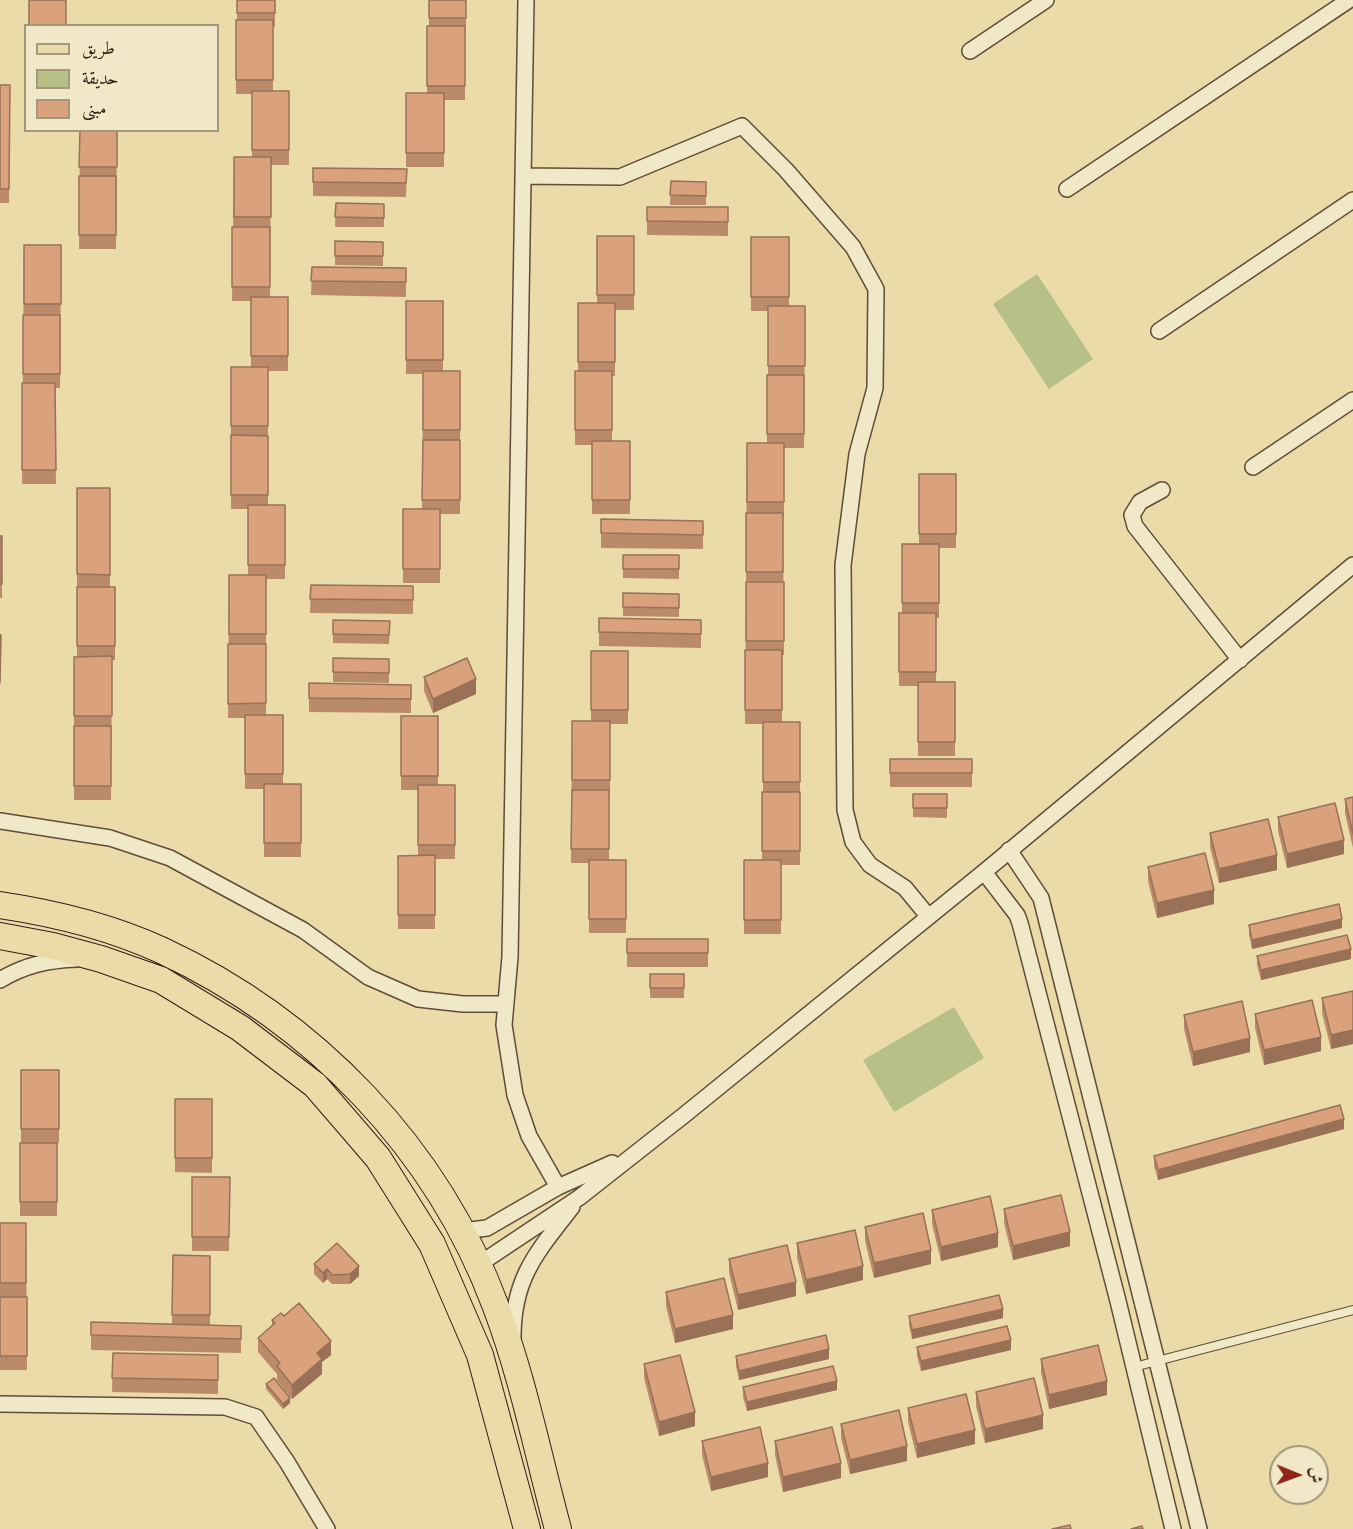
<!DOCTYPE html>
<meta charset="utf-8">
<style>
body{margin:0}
#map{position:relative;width:1353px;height:1529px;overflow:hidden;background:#eadba9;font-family:"IM FELL English",Amiri,serif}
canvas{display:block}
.legend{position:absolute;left:24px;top:24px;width:195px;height:108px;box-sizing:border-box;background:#f1e8c7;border:2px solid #a5967f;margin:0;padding:8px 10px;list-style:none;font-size:18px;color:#321c13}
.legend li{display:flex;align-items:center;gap:12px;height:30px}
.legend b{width:30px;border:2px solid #a5967f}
.north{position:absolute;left:1269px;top:1445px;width:60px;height:60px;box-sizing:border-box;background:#f1e8c7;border:2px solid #a5967f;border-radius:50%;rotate:91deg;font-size:16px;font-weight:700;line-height:24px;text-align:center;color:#321c13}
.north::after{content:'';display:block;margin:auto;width:21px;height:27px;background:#8f2418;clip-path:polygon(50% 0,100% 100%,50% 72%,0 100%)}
</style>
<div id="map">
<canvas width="1353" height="1529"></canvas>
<ul class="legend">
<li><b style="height:8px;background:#eadba9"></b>طريق</li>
<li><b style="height:16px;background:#b7c087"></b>حديقة</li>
<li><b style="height:16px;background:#d9a17c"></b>مبنى</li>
</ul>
<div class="north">ش</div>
</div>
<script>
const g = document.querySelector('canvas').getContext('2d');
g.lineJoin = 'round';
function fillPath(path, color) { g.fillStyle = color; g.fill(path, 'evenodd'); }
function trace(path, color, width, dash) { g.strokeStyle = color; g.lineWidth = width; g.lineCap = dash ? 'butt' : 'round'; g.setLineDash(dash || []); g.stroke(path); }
const green = new Path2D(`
 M1037,274l56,85 -44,30 -56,-85z
 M954,1007l30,51 -90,54 -31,-52z`);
const service = new Path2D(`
 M1134,1367l219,-57`);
const minor = new Path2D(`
 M526,0l-16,957 -6,68 11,70 14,41 29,51
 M970,51l76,-51
 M523,176l97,1 122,-51 44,44 67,77 23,42 -1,99 -18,66 -14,111 2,245 8,32 17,23 35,23 23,28
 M1067,189l282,-189
 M1159,331l194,-131
 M1253,467l100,-67
 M1162,490l-22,12 -8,13 3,11 105,134
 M0,821l110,17 60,20 133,72 65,47 50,22 45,5h43
 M1009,850l32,48 158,631
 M984,872l33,43 3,8 98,378 55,228
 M0,980c25,-15 48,-20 77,-21
 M459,1223l11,7 17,-2 71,-41 54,-24
 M478,1265l102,-68 103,-81 301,-244 369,-307
 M513,1337c0,-60 25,-86 59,-130
 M0,1404l225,3 31,10 31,45 40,67`);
const primary = new Path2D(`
 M0,905c54,8 111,22 161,45 153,71 276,198 335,357 27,71 42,148 62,222
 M0,936l53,10 48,13 60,21 79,48 75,57 32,37 31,36 54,86 48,111 47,174`);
const wall = new Path2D(`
 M237,0h38v27h-2v64h16v74h-18l-1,132h18v74h-20v134h17v74h-19v136h17v69h18v73h-37v-68h-19v-71h-17l1,-143h19v-66h-17v-142h20v-66h-19l2,-144h18v-63h-16v-74h1z
 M429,0h37v32h-1v68h-21v67h-38v-74h21v-67h2z
 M0,85h10l-1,118h-9z
 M80,130h37l-1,119h-37z
 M313,168l94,1 -1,28 -93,-1z
 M671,181l35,1v23h-36z
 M336,203l48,1v23h-49z
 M647,207h81v29l-81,-1z
 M597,236h37v74h-19v66h-3v65h18v73h-38v-69h-17v-74h3v-68h19z
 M751,237h38v69h16l-1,142h-20v68h-1l1,139h-2v67h18v143h-19v69h-37v-74h18l1,-68v-68h-18l2,-281h20v-68h1v-64h-17z
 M335,241l48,1v24l-48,-1z
 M24,245h37l-1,143h-5l1,96h-34z
 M312,267l94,1v29l-95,-2z
 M406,301h37v70h17v143h-20v69h-37v-74h19l1,-135h-17z
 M919,474h37v74h-17v70h-3v64h19v74h-37v-70h-19v-73h3v-69h17z
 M77,488h33v99h5v73h-3l-1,140h-37v-143h3z
 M601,519l102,2v28l-102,-1z
 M0,536h2v62h-2z
 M623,555h56v24l-56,-1z
 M311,585l102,1v28l-103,-1z
 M623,593l56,1v23l-56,-1z
 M599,618l102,2v28l-102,-2z
 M333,620l57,1 -1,23 -56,-1z
 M591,651h37v73h-18v70h-1v66h17v73h-37v-70h-18l1,-142h19z
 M333,658l56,1v24l-56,-1z
 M424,677l52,17 -43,19 -9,-22z
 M309,683l102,2v28l-102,-1z
 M401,716h37v69h17v74h-20v70h-37v-73l20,-1v-65h-17z
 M890,759h82v28h-82z
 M913,794h34v24l-34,-1z
 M1353,797v51l-8,-35v-14z
 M1278,817l66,37 -57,14 -9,-37z
 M1210,833l67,37 -58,13 -9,-36z
 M1148,867l66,37 -57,14 -9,-37z
 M1249,925l93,3 -90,21 -3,-14z
 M627,939h81v28h-81z
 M1257,956l94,3 -90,21 -4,-15z
 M650,974h34v24h-34z
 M1353,991v53l-22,5 -9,-36v-15z
 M1255,1014l66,37 -57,14 -9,-37z
 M1184,1015l66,37 -57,14 -9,-37z
 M21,1070h38v73h-2v73h-37v-73h1z
 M175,1099h37v74l-37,-1z
 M1344,1129l-186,51 -4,-14v-10z
 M192,1177h38l-1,74h-37z
 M1004,1209l66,37 -57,14 -9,-37z
 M932,1210l66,37 -57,14 -9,-37z
 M0,1223h26l1,147h-27z
 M865,1227l66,37 -57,14 -9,-37z
 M797,1243l66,37 -57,14 -9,-36z
 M173,1255l37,1v69l31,1v27l-150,-3v-28l81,2z
 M729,1259l67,37 -58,14 -9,-37z
 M314,1264l45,12 -9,8h-18l-5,-5 -4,4 -9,-9z
 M666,1292l67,37 -58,14 -9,-37z
 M284,1316l47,39 -9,7v12l-30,25 -15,-19v-6l-19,-22v-14l14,-12v-6z
 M909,1316l94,2 -91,21 -3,-14z
 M917,1347l94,3 -90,21 -4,-15z
 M113,1353l105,2v39l-106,-2z
 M736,1356l93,3 -90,21 -3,-14z
 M1041,1359l66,36 -58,14 -8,-36z
 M644,1364l51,62 -36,10 -15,-58z
 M266,1384l24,19 -7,6 -17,-20z
 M743,1387l94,3 -90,21 -4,-14z
 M976,1392l67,37 -58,14 -9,-37z
 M908,1408l67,36 -58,14 -9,-36z
 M841,1424l66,37 -57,13 -9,-36z
 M702,1441l66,36 -57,14 -9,-36z
 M775,1441l66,37 -58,14 -8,-37z`);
const shadedWall = new Path2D(`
 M476,679v15l-43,19v-14z
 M1344,840v14l-57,14v-14z
 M1277,855v15l-58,13v-14z
 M1214,890v14l-57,14v-15z
 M1342,919v9l-90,21v-9z
 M1351,949v10l-90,21v-10z
 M1353,1030v14l-22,5v-14z
 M1321,1037v14l-57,14v-15z
 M1250,1038v14l-57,14v-14z
 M1344,1119v10l-186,51v-10z
 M1070,1232v14l-57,14v-14z
 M998,1233v14l-57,14v-14z
 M931,1250v14l-57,14v-15z
 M359,1266v10l-9,8v-10z
 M863,1266v14l-57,14v-14z
 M327,1269v10l-4,4v-10z
 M796,1282v14l-58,14v-15z
 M1003,1309v9l-91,21v-9z
 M733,1315v14l-58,14v-14z
 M1011,1340v10l-90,21v-10z
 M331,1341v14l-9,7v12l-30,25v-14l25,-32z
 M829,1349v10l-90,21v-9z
 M837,1381v9l-90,21v-9z
 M1107,1381v14l-58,14v-14z
 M290,1398v5l-7,6v-5z
 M695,1412v14l-36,10v-14z
 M1043,1415v14l-58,14v-14z
 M975,1430v14l-58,14v-14z
 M907,1446v15l-57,13v-14z
 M768,1463v14l-57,14v-14z
 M841,1463v15l-58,14v-15z`);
const building = new Path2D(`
 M29,0h37v26h-37z
 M237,0h38v13h-38z
 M429,0h37v18h-37z
 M236,20h37v60h-37z
 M427,26h38v60h-38z
 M0,85h10l-1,104h-9z
 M252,91h37v59h-37z
 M406,93h38v60h-38z
 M80,130h37v37h-38z
 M234,157h37v60h-37z
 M313,168l94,1 -1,14 -93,-1z
 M79,176h37v59h-37z
 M671,181l35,1v14l-36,-1z
 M336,203l48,1v14l-49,-1z
 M647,207h81v15l-81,-1z
 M232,227h38v60h-38z
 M597,236h37v59h-37z
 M751,237h38v60h-38z
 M335,241l48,1v14h-48z
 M24,245h37v59h-37z
 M312,267l94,1v14l-95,-1z
 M251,297h37v59h-37z
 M406,301h37v59h-37z
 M578,303h37v59h-37z
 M768,306h37v60h-37z
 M23,315h37v59h-37z
 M231,367h37v59h-37z
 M423,371h37v59h-37z
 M575,371h37v59h-37z
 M767,375h37v59h-37z
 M22,383h33l1,87h-34z
 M231,435l37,1v59h-37z
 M423,440h37v60h-38z
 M592,441h38v59h-38z
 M747,443h37v59h-37z
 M919,474h37v60h-37z
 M77,488h33v87l-33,-1z
 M248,505h37v60h-37z
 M403,509h37v60h-37z
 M746,513h37v59h-37z
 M601,519l102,2v14l-102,-2z
 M0,536h2v48h-2z
 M902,544h37v59h-37z
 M623,555h56v14h-56z
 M229,575h37v59h-37z
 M746,582h38v59h-38z
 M311,585l102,1v14l-103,-1z
 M77,587h38v59h-38z
 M623,593l56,1v14l-56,-1z
 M899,613h37v59h-37z
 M599,618l102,2v14l-102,-2z
 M333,620l57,1 -1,14 -56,-1z
 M0,635h1l-1,48z
 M228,644h38v59l-38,1z
 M745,650h37v60h-37z
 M591,651h37v59h-37z
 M112,656v60h-38v-59z
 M333,658l56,1v14l-56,-1z
 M467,658l9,21 -43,20 -9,-22z
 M918,682h37v60h-37z
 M309,683l102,2v14l-102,-1z
 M245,715h38v59h-38z
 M401,716h37v60h-37z
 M572,721h38v59h-38z
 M763,722h37v60h-37z
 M74,726h37v60h-37z
 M890,759h82v14h-82z
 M264,784h37v59h-37z
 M418,785h37v60h-37z
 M572,790h37v59h-38z
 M762,792h38v59h-38z
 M913,794h34v14h-34z
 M1353,797v37l-8,-35z
 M1335,803l9,37 -57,14 -9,-37z
 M1268,819l9,36 -58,14 -9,-36z
 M1205,853l9,37 -57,13 -9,-36z
 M435,855v60h-37v-59z
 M589,860h37v59h-37z
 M744,860h37v60h-37z
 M1339,904l3,15 -90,21 -3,-15z
 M1347,935l4,14 -90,21 -4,-14z
 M627,939h81v14h-81z
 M650,974h34v14h-34z
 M1353,991v39l-22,5 -9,-37z
 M1312,1000l9,37 -57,13 -9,-36z
 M1242,1001l8,37 -57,14 -9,-37z
 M21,1070h38v59h-38z
 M175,1099h37v59h-37z
 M1340,1105l4,14 -186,51 -4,-14z
 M20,1143h37v59h-37z
 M192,1177h38l-1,60h-37z
 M1061,1195l9,37 -57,14 -9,-37z
 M990,1196l8,37 -57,14 -9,-37z
 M923,1213l8,37 -57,13 -9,-36z
 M0,1223h26v60h-26z
 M855,1230l8,36 -57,14 -9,-37z
 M337,1243l22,23 -9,8 -18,1 -5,-6 -4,4 -9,-9z
 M787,1245l9,37 -58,13 -9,-36z
 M173,1255l37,1v59h-38z
 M724,1278l9,37 -58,14 -9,-37z
 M999,1295l4,14 -91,21 -3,-14z
 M0,1297h27v59h-27z
 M299,1303l32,38 -14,12 5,6 -30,26 -15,-19 3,-3 -22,-25 17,-15 -3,-3 9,-7 3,3z
 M91,1322l150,4v13l-150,-4z
 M1007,1326l4,14 -90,21 -4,-14z
 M826,1335l3,14 -90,22 -3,-15z
 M1098,1345l9,36 -58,14 -8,-36z
 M113,1353l105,2v25l-106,-2z
 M680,1355l15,57 -36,10 -15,-58z
 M833,1366l4,15 -90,21 -4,-15z
 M274,1378l16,20 -7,6 -17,-20z
 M1034,1378l9,37 -58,14 -9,-37z
 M966,1394l9,36 -58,14 -9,-36z
 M899,1410l8,36 -57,14 -9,-36z
 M760,1427l8,36 -57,14 -9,-36z
 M832,1427l9,36 -58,14 -8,-36z
 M1070,1525l1,4h-19z
 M1142,1526l1,3h-12z`);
fillPath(green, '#b7c087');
trace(service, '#604c38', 10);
trace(minor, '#604c38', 18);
trace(primary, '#321c13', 28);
trace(service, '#f1e8c7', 8);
trace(minor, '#f1e8c7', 15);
trace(primary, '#eadba9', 26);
fillPath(wall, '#bb8a6b');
fillPath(shadedWall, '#987157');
fillPath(building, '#d9a17c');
trace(building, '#987157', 1.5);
</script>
